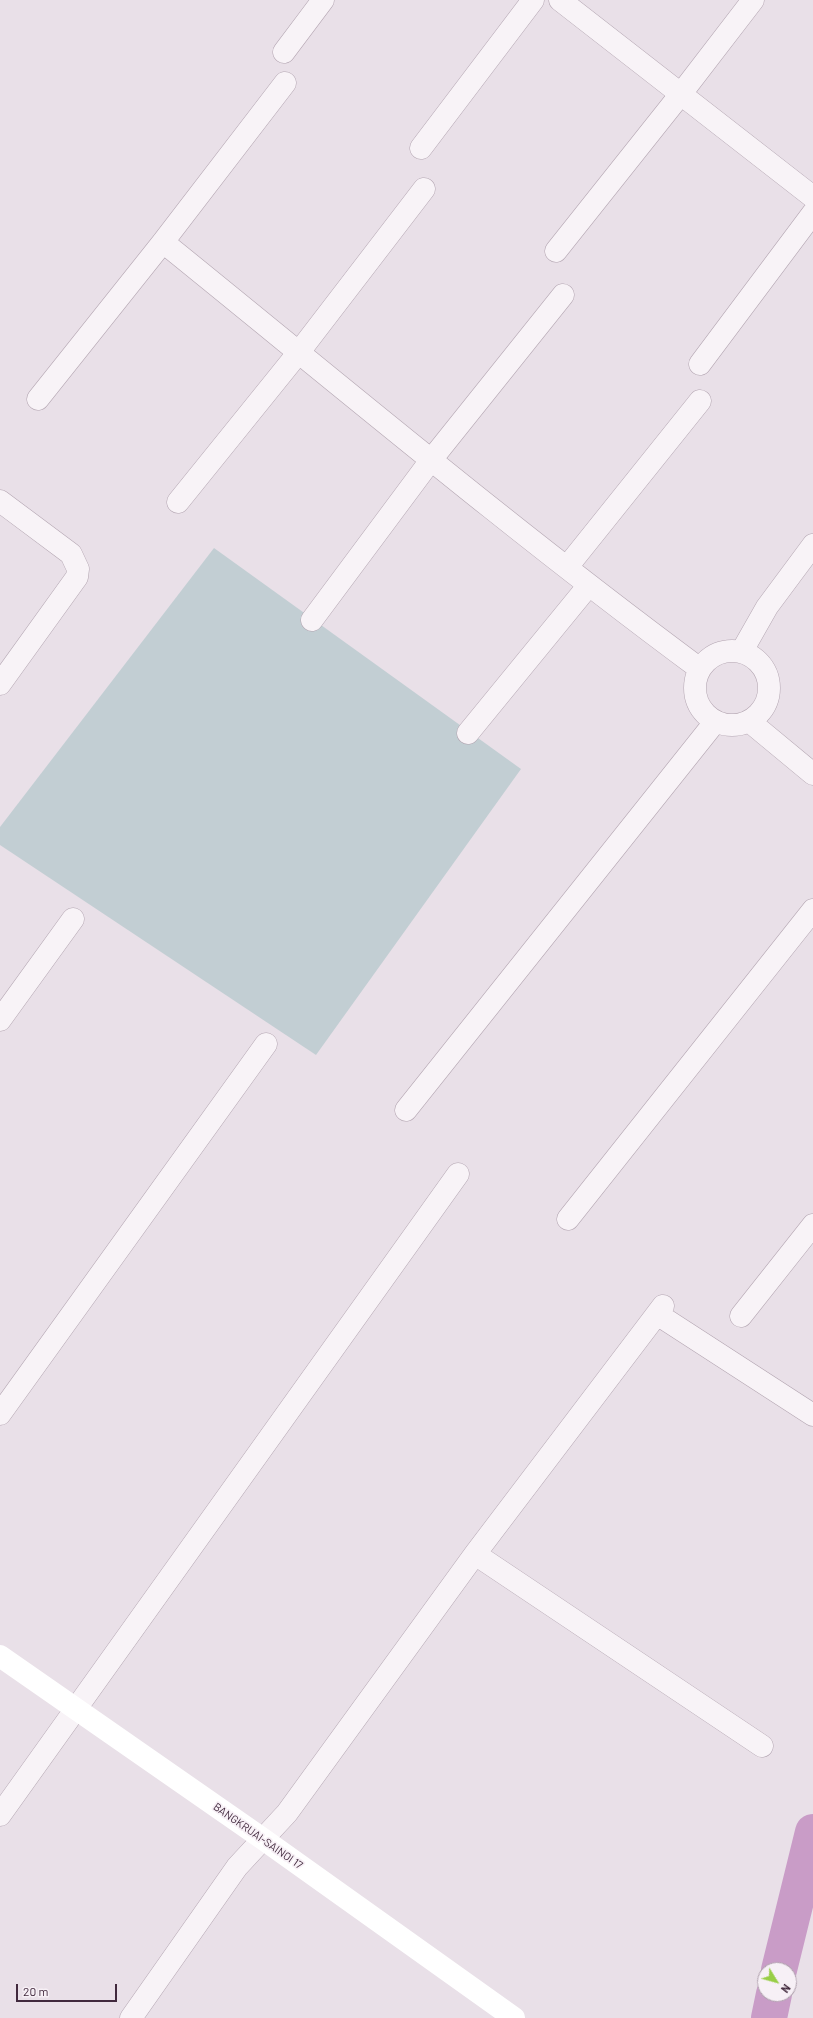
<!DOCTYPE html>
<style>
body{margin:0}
#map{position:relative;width:813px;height:2018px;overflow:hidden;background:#e9e0e8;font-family:Barlow,sans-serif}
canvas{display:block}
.north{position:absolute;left:757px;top:1962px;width:40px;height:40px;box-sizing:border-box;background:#f7f0f6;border:1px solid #aea0ac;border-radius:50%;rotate:127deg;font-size:11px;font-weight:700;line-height:16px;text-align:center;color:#41293d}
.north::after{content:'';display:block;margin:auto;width:14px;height:18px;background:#98ce46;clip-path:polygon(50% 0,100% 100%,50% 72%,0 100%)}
.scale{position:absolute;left:16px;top:1984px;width:101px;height:18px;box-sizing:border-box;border:2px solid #41293d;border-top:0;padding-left:5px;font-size:12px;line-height:14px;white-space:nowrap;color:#41293d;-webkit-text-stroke:3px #f7f0f6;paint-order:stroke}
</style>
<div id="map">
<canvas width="813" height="2018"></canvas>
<div class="north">N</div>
<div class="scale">20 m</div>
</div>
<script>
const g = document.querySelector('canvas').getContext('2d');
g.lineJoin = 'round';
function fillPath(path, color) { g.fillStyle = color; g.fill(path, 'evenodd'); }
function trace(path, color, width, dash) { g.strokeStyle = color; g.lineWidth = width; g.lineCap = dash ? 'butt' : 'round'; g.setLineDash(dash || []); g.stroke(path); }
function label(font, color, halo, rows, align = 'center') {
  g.font = font + ' Barlow,sans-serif'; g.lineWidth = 3.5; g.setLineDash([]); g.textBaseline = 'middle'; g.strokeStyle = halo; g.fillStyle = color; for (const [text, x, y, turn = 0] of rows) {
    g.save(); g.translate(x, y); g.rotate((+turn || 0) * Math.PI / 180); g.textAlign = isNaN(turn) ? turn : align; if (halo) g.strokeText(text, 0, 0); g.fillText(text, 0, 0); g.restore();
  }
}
const green = new Path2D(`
 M214,548l307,221 -205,286 -316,-210v-18z`);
const canal = new Path2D(`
 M779,1970l34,-138
 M769,2018l5,-24`);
const street = new Path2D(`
 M560,0l253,197
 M284,52l39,-52
 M421,148l112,-148
 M163,242c178,144 353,291 537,427
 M556,251l124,-156 73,-95
 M700,364l113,-151
 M38,399l125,-157 122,-159
 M0,501l71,53 7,15 -1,8 -77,107
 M178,502l121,-150 125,-163
 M567,567l133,-166
 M312,620l119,-160 132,-165
 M695 688a37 37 0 1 1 74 0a37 37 0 1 1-74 0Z
 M742,651l25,-44 46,-62
 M749,721l64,53
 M468,733l121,-148
 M0,1020l73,-101
 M406,1110l309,-388
 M568,1219l245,-309
 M657,1314l156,101
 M741,1316l72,-91
 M0,1414l266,-370
 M475,1554l287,192
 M0,1815l458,-641
 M131,2018l106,-151 50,-54 188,-259 188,-248`);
const secondary = new Path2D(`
 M0,1656l263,183 251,179`);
const streetNames = [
 ["BANGKRUAI-SAINOI 17",258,1836,35]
];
fillPath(green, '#c2ced3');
trace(canal, '#c99cc7', 36);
trace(street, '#b3a5b1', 23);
trace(street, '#f8f3f7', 22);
trace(secondary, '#fff', 22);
label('11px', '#41293d', '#f7f0f6', streetNames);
</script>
